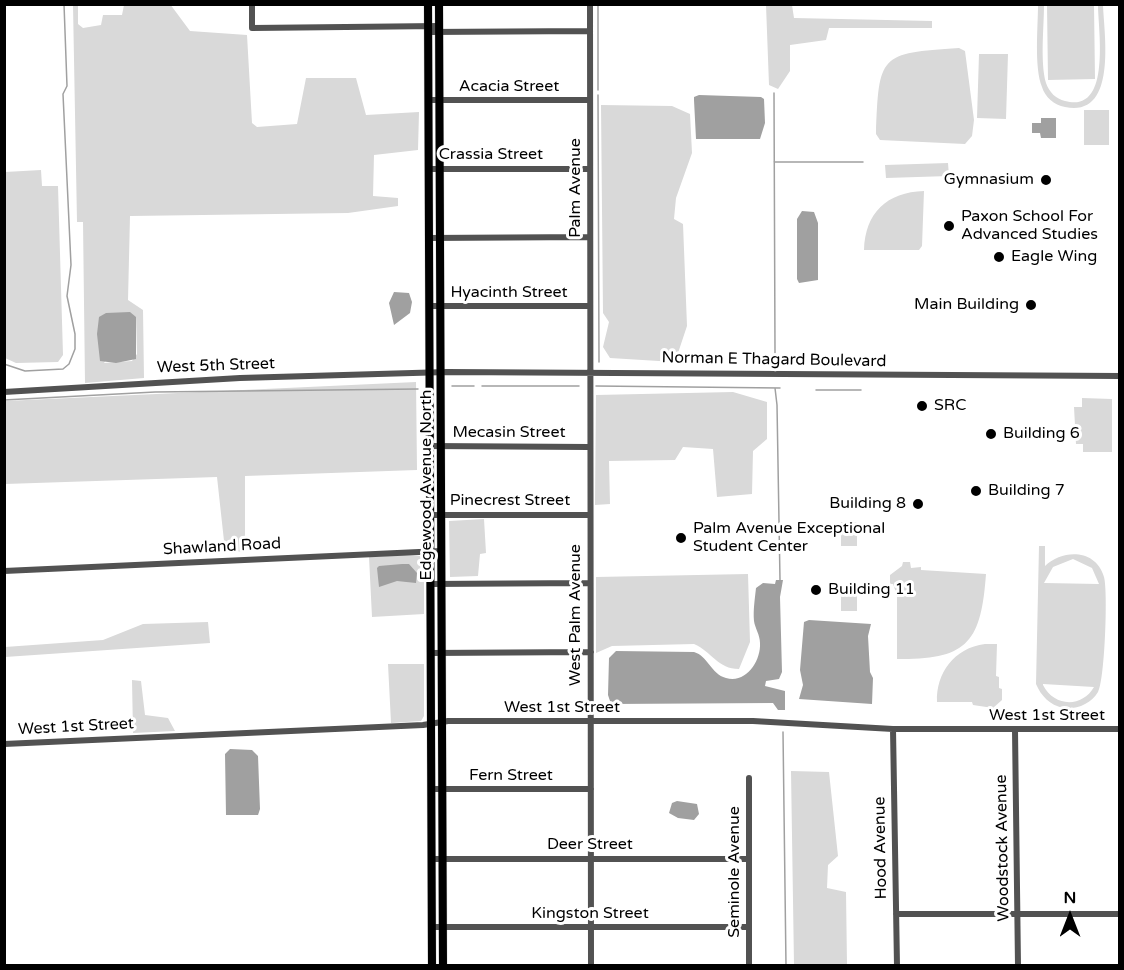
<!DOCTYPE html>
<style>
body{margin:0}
#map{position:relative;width:1124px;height:970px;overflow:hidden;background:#fff;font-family:"Varela Round",sans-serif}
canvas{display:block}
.frame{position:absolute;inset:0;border:6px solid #000;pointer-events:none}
.north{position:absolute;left:1040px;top:886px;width:60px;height:60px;-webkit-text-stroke:4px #fff;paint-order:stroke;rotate:0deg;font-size:16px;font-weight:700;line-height:24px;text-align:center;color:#000}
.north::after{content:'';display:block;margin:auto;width:21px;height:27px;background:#000;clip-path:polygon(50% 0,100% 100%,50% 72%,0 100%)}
</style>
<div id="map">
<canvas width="1124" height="970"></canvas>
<div class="frame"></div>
<div class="north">N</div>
</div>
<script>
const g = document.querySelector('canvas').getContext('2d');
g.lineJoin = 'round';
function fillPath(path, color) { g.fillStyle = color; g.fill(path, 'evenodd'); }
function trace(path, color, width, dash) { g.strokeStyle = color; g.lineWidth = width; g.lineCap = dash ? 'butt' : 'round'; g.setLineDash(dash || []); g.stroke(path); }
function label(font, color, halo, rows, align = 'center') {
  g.font = font + ' "Varela Round",sans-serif'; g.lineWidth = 6; g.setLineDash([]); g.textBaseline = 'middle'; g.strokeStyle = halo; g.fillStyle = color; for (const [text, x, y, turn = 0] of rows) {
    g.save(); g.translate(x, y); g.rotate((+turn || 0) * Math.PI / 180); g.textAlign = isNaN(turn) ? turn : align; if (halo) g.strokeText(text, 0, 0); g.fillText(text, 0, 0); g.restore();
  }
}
const green = new Path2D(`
 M170,4l20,27 57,4 5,88 5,4 40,-3 9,-46h50l10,37 53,-3 -1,38 -44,5 -1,41 25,2v8l-50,7 -218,3 -2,84 15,10 1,68 -59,5 -2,-161h-6l-4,-217h5v19l5,4 18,-3 2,-10h19l2,-10zM136,317l1,37 -5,7 -28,2z
 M766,5h26l2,13 138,3v7h-103l-3,12 -36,5v26l-12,18 -9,-4z
 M1038,5h6c0,22 -4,57 2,78 3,9 10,16 19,18 47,13 33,-71 33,-96h5c1,29 15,113 -38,102 -11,-2 -20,-10 -23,-20 -8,-20 -4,-60 -4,-82z
 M1047,5h47l1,74 -47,1z
 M959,48l6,3 9,69 -2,16 -7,8 -85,-4 -4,-6c3,-79 3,-81 83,-86z
 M979,54h29l-2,65 -29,-1z
 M601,105l71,1 18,8 2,39 -16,45 -2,21 9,5 4,102 -12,36 -65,-4 -7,-11 6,-25 -6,-9z
 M1084,110h25v35h-25z
 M948,163l1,13 -63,2 -1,-13z
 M41,170l1,16h16l5,169 -5,7 -42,1 -11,-5v-186z
 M924,191l-2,55 -3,4h-55c1,-37 23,-58 60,-59z
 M416,382l1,88 -172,6v76l-20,-2 -8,-73 -212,7v-83z
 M733,392l34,10v37l-14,12 -1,43 -35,3 -4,-48 -30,-2 -8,13 -66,1 1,43 -15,1 1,-110z
 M1082,398l30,1v53h-29v-8h-7l-2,-37h8z
 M484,519l2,34 -6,1 -2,22 -28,1 -1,-56z
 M841,522h16v24h-16z
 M1039,546h6v20c18,-17 51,-17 59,11 4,14 1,103 -6,115 -7,12 -22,18 -35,16 -13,-3 -22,-12 -27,-24zM1073,559l19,9 7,16 -55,-1 9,-16zM1043,685v-1l51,3c-12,21 -40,20 -51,-2z
 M403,555l17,1 4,3v55l-52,3 -3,-60z
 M903,562h7l1,6 10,-1v3l65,4c-5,68 -18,86 -89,85v-64l-4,-11h-3v-9l12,-9z
 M748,574l2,68 -11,27c-21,0 -27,-17 -45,-25l-82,2 -16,7v-76z
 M841,587h16v24h-16z
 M208,622l2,21 -205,14v-10l98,-7 40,-16z
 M985,644h12l-1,32 3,1v11l3,1v11l-9,8 -20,-3 -1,-3h-35c-1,-29 17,-54 48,-58z
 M388,664h36v52l-3,5 -30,2z
 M132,680l9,1 4,34 23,3 7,13 -42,2z
 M791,771l38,1 9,84 -10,9 -1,23 19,4 1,73h-53z`);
const water = new Path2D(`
 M699,95l62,2 3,2 1,24 -5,16h-64l-2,-39v-3z
 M1041,118h15v20h-15l-1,-5h-8v-10h9z
 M802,211l12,1 4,11v57l-19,3 -2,-4v-60z
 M394,292l15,1 3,9 -2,11 -16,12 -5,-22z
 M130,312l6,5v42l-20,4 -16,-2 -3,-27 2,-17 7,-4z
 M402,564h7l8,9 -1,10 -19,-2 -18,6 -2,-19 2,-2z
 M776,580h7l-3,17 2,75 -3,7 -13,2 -1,5 20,5v19h-7l-5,-7 -162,1 -3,-9 1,-37 7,-7 78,1c14,4 17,22 32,26 20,6 35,-17 34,-35 0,-8 -5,-15 -6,-22 -1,-11 1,-23 2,-33l7,-5 12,1z
 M809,620l62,4 -3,12 2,36 3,6 -1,26 -73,-5 4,-14 -3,-15 4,-48z
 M230,749l22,1 6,6 2,53 -2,6h-32l-1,-61z
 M677,801l20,3 2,10 -5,6 -16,-2 -9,-5 3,-10z`);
const stream = new Path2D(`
 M598,4v86
 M774,93l1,260 3,12
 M598,95l1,267
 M774,162h89
 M4,364l21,7 38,-2 6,-5 6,-15v-15l-8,-38 4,-31 -8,-171 4,-8 -3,-82
 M452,386h22
 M482,386h97
 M596,386l184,2
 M775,388l2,17 3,175
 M816,390h45
 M4,400l151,-8 263,-3
 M783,732l3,234`);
const minor = new Path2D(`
 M252,4v24l187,-2
 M590,4l1,962
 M428,32l161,-1
 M428,100h162
 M428,169h162
 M428,238l162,-1
 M429,306h160
 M4,392l236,-14 207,-6 673,4
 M429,446l160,1
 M429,515h161
 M4,571l437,-20
 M430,584l160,-1
 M430,653l161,-1
 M893,729l4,237
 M1015,730l3,236
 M4,744l419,-19 25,-4h305l140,8h227
 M749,778v188
 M431,789h160
 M431,859h318
 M896,914h224
 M431,927h318`);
const major = new Path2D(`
 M428,4l4,962
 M439,4l4,962`);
const markers = [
 [1046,180,6,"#000"],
 [949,226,6,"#000"],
 [999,257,6,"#000"],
 [1031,305,6,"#000"],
 [922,406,6,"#000"],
 [991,434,6,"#000"],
 [976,491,6,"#000"],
 [918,504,6,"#000"],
 [681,538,6,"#000"],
 [816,590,6,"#000"]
];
const streetNames = [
 ["Acacia Street",509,87],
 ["Crassia Street",491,155],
 ["Palm Avenue",576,188,-90],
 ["Hyacinth Street",509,293],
 ["Norman E Thagard Boulevard",774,360,1],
 ["West 5th Street",216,366,-2],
 ["Mecasin Street",509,433],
 ["Edgewood Avenue North",427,485,-90],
 ["Pinecrest Street",510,501],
 ["Shawland Road",222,547,-3],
 ["West Palm Avenue",576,615,-90],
 ["West 1st Street",562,708],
 ["West 1st Street",1047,716],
 ["West 1st Street",76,727,-3],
 ["Fern Street",511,776],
 ["Deer Street",590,845],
 ["Hood Avenue",881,848,-91],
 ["Woodstock Avenue",1003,848,-91],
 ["Seminole Avenue",735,872,-90],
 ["Kingston Street",590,914]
];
const poiNames = [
 ["Gymnasium",1034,180,"right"],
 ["Paxon School For",961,217],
 ["Advanced Studies",961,235],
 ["Eagle Wing",1011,257],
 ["Main Building",1019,305,"right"],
 ["SRC",934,406],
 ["Building 6",1003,434],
 ["Building 7",988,491],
 ["Building 8",906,504,"right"],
 ["Palm Avenue Exceptional",693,529],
 ["Student Center",693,547],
 ["Building 11",828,590]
];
fillPath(green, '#d9d9d9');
fillPath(water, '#a0a0a0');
trace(stream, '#a0a0a0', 1.5);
trace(major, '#dbdbdb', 9);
trace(minor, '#525252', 6);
trace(major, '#000', 8);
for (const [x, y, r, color] of markers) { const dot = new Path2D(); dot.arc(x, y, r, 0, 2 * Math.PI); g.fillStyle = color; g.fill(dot); trace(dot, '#fff', 2); }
label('16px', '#000', '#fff', streetNames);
label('16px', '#000', '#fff', poiNames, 'left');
</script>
